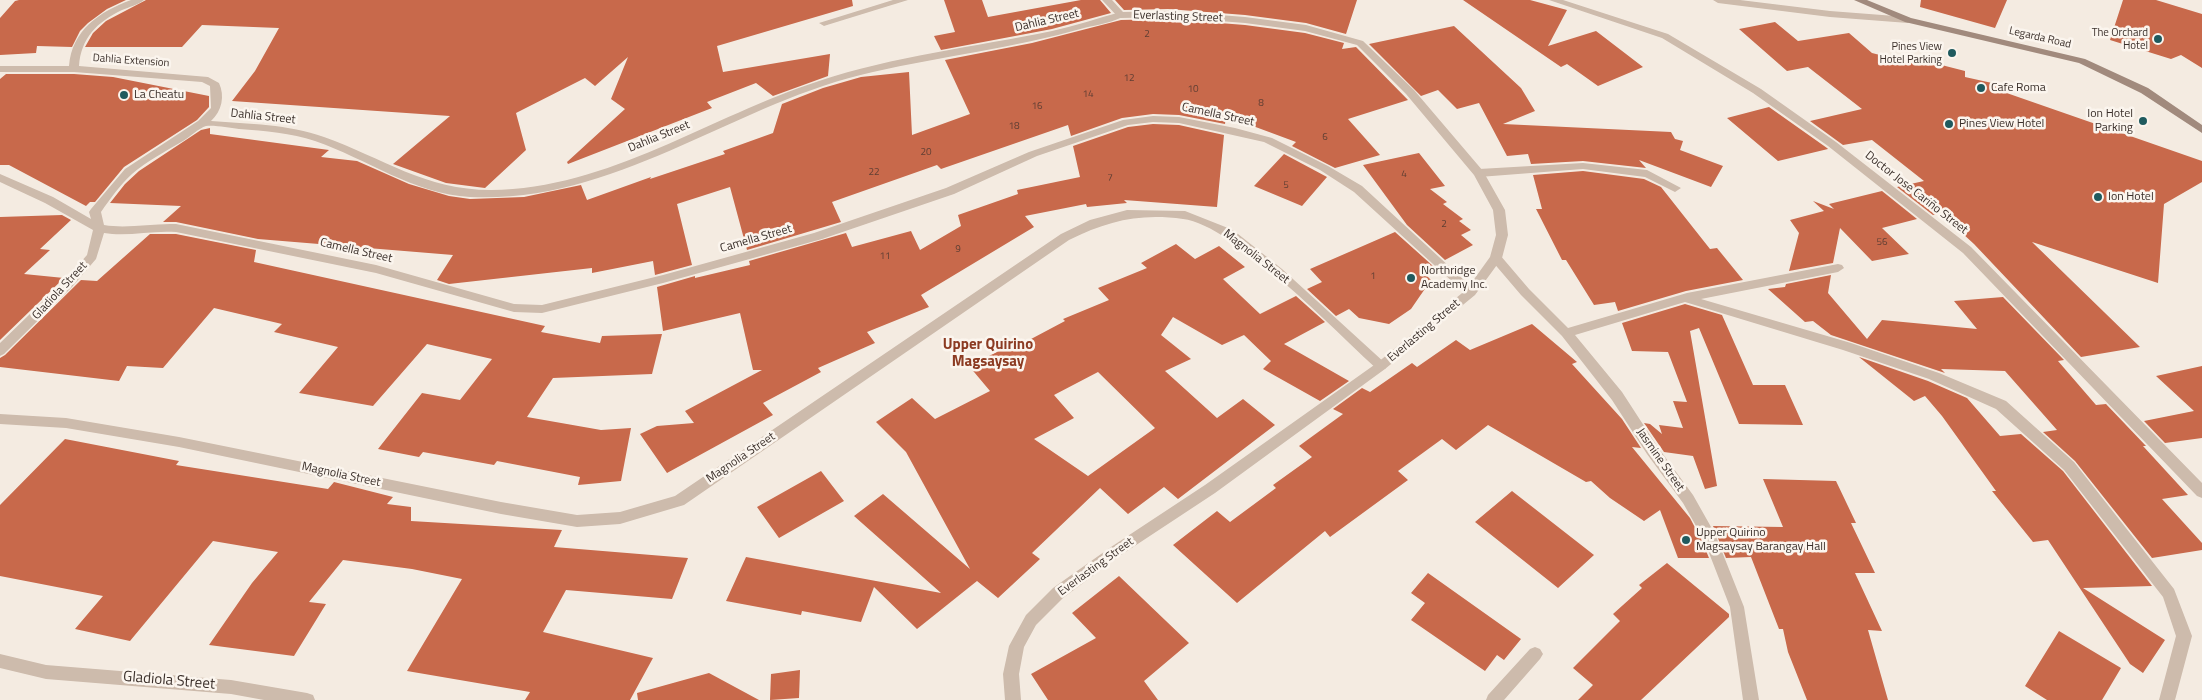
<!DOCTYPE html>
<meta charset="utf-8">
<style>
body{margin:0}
canvas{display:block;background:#f4ebe1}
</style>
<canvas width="2202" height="700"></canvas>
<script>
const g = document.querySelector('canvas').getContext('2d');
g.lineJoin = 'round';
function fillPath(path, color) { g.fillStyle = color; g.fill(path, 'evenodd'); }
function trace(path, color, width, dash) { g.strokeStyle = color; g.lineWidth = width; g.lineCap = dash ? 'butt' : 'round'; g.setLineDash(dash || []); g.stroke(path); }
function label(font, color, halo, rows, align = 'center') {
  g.font = font + ' "Titillium Web",sans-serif'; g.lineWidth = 5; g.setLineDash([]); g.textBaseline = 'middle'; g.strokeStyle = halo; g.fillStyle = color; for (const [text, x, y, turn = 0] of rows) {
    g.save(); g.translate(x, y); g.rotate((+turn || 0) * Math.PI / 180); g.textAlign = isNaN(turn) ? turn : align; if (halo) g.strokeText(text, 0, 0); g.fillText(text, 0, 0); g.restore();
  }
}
const building = new Path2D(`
 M19,0h107l-19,9 -19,14 -8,8 -8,16 -35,-1 -1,7 -36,2v-37l15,-17z
 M146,0h706l1,6 -136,40 6,26 107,-18 -2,22 -55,20 -17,-13 -49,19 5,6 -144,56 -1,-2 58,-53 -14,-10 17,-42 -33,29 -10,-8 -69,35 10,37 -41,38 -39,-5 -53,-19 57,-48 -218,-15 23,-30 24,-43 -77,-3 -20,22h-97l8,-14 13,-12z
 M944,0h38l6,17 93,-17h19l11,13 -59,16 -111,21 -7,-14 21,-4z
 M1115,0h242l-11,34 -40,-11 -61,-8 -77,-6 -44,1z
 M1463,0h67l37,10 -19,36 48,-15 47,36 -45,19 -31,-22 -6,3z
 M1921,0h86l-12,28 -75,-21z
 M2123,0h33l46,14v54l-21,-13 -10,4 -61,-19z
 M1168,19l77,6 60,8 39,10 -2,6 14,-2 52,53 -60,19 32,36 -45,13 -43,-22 4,-4 -70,-26 -1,8 -46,-9 -26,-1 -31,4 -51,18 -3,-11 -127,44 -4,-4 -105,37 9,20 -94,28 -17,-63 -53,17 15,61 -37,10 -2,-14 -61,12v-5l-143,16 -12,-4 16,-25 -195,-16 -82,-17h-13l18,-16 -71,-3 15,-19 14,-13 62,-41 9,-2v6l119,16 -8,7 36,4 52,23 40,12 21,3 54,-2 57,-12 6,15 64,-23 -1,2 75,-25 -2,-3 50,-18 9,-29 41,-16 38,-11 48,-5 3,63 58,-21 -25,-54 87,-17 89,-23z
 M1775,22l23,19 51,-8 23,20 43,11 3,-5 47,12v6l36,8 -3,5 204,71v21l-38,22 -6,79 -126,-41 108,105 -59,10 -107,-113 -34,-31 -7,2 -36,-28 27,-6 -52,-41 -29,5 -33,-24 52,-12 -54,-42 -21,4 -48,-42z
 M1454,26l67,62 14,23 -32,13 168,8 4,7 8,2 -3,9 43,16 -12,21 -72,-27 7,8 -63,-7 -52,3 -3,-10 -21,2 -28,-53 -22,6 -19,-19 -17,6 -52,-52z
 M6,74h68l39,3 96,19v11l-12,13 -73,47 -29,35h-5l-4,4 -77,-41h-9v-86z
 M1769,107l58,41 1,1 -50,12 -51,-43z
 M1153,124l26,1 45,10 -7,72 -93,-7 3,3 -40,4 -1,-3 -61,12 9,11 -113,68 8,12 -62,25 8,11 -57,25 3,4 -58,31 10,12 -106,58 -27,-39 17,-8 37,-3 -9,-12 77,-41h-9l-13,-57 -77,18 -6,-44 38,-11v2l55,-13 -1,-4 97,-28 6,14 59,-16 9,19 41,-24 -3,-11 60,-21 -1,-4 63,-13 -7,-31 55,-19z
 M1419,153l26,33 -15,3 17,13 -4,2 20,15 -4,2 12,9 -10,5 12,10 -28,15 -38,-35 -44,-60z
 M1284,154l43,23 -25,29 -48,-20z
 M1583,171l61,8 17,8 49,62 7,-1 26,32 -57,11 -68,20 -3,-9 -21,3 -28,-45h-4l-26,-51h6l-9,-34z
 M1882,191l35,28 -35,9 27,26 -37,7 -32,-33 -7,35 -44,8 10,-38 -9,-13 34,-9 -11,-10 21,8 -5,-5z
 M62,215l9,5 -31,29 10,1 -26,24 40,4 -64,62v-123z
 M1395,232l38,34 -10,6 8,8 -20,29 -22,15 -30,-6 -10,-9 -13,7 -29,-27 15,-7 -12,-13z
 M150,234h26l80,16 -2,12 291,64 -4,6 59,11 2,-7 60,-2 -10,40 -99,4 -26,39 74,13 30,-2 -10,53 -43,4 2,-8 -83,-16 -3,4 -71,-13 -4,5 -41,-8 44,-56 38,7 32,-41 -65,-15 -54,62 -74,-13 39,-46 -64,-15 8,-8 -68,-16 -51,60 -36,-2 -8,15 -119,-14v-9l5,-3 76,-75 16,1z
 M1176,244l19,15 24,-13 26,21 -22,12 37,35 36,-18 29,26 -41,22 65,37 -29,20 -57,-32 8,-8 -27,-26 -22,10 -49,-28 -12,18 30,24 -26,12 52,47 26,-19 32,26 -97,74 -14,-12 -36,27 -28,-26 -68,65 8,6 -42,39 -21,-17 -60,48 -43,-42 -13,35 -59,-11 -1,4 -75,-14 20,-44 195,36 -87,-77 29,-22 87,75 -64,-117 -30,-30 36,-24 23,21 55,-28 -21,-25 44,-22 3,3 49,-26 -2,-2 46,-19 -11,-12 49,-20 -6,-5zM1098,372l57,56 -67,48 -54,-37 40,-21 -20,-23z
 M1831,275l-3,18 39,46 15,-19 95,9 -23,-28 49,-4 61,63 -6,1 38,44 10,-1 40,42h-3l45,49 -26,4 40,44v7l-50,8 -77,-97 -32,-29 14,-2 -52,-59 -64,-2 4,4 -114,-38 -18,-14 -8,1 -37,-33 17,-2 1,-3z
 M1685,304l37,11 31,70h32l18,40 -64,-1 -40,-96 -9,3 27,155 -12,3 -12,-33 -29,-4 -20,-29 6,1 12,10 -3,-9 24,3 -10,-27 14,1 -19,-50 -36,-1 -10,-28z
 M1532,324l45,38 -5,2 50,55 19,29 -9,-1 58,71 12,23 7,17h-31l-18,-48 -16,11 -34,-23 -19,-17 -5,1 -98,-57 -32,25 -14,-11 -44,32 10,9 -78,57 -5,-6 -88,72 -64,-58 44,-34 13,11 46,-34 -3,-3 39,-28 -13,-11 44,-32 -10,-5 29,-21 8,4 42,-29 5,4 39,-27 14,10z
 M1859,357l69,24 39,17 33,38 21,-2 42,37 89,115 -69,2 82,52 -22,33 -13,-9 -82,-124 -15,2 -41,-51h4l-54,-75 -17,-20 -11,5z
 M2202,366v72l-37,5 -21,-22 50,-10 -38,-35z
 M65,439l114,22 -3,4 152,24 6,-7 59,15 -6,7 24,3v14l151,9 -8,17 134,11 -16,41 -106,-9 -23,42 110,26 -23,42h-105l5,-8 -123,-21 55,-92 -50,-10 -69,-9 -34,42 17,2 -32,52 -85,-11 43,-62 26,-31 -65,-11 -83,100 -55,-12 28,-33 -103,-20v-71z
 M821,471l23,30 -65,37 -22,-31z
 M1763,479l73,2 20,42h-5l24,50h-20l27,58 -14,-1 20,70h-81l-19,-48 -5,-23h-4l-28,-72 -25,1 -13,-32 70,1z
 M1512,491l82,64 -36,33 -83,-66z
 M1667,563l62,51v3l-88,83h-63l15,-15 -20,-17 47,-47 -7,-7 29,-26 -3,-3z
 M1428,573l93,66 -17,21 -7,-5 -12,16 -74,-51 14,-17 -14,-10z
 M1119,576l70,67 -45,38 14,19h-110l-17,-26 65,-36 -24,-25z
 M2059,631l62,37 -19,32h-55l-22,-14z
 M800,670l-1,28 -29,2 1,-26z
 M709,673l50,27h-121l-1,-7z`);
const service = new Path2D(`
 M1583,163l64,7 34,18 -6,4 -30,-15 -62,-8 -104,8 -5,-4 5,-4z
 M1535,647l5,2 3,5 -3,5 -36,41h-18l2,-5 42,-46z`);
const minor = new Path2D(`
 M131,0h13c-6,5 -15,7 -22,10 -25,12 -41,28 -43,56l129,11 11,6c6,13 3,28 -8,38 38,3 77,3 113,16 59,21 101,53 167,53 118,-1 219,-74 328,-109 75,-25 155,-34 233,-50 23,-5 46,-13 69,-19l5,3c-11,7 -29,10 -42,13 -69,20 -141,28 -211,44 -138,30 -255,132 -403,125 -56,-3 -103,-38 -155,-56 -24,-8 -50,-10 -76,-12 -10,-1 -23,-4 -33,-3 -7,2 -16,11 -23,15 -17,10 -36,20 -51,33 -12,11 -22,25 -31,38l3,13c24,4 48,-2 72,-1l200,41 138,39 28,1 121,-30 151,-42 132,-45 83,-36 94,-32 30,-4 26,1 56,11 37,10 56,28 34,20 115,106 -6,4 -4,-1 -113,-103 -34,-22 -56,-28 -85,-19 -26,-1 -25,3 -91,31 -83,38 -132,45 -159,44 -121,30 -28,-1 -138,-39 -200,-41c-24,-2 -48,5 -72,1l-8,26 -24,28 -68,67 -4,2v-13l64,-62 23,-26 6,-25 -48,-27 -45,-21v-8l53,23 38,22 -2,-7 2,-3 34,-40 73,-48 13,-13 -1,-22 -8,-4 -128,-10h-74v-6h69c3,-36 30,-54 62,-66z
 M893,0h15l-81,25 -3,1 -5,-3z
 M1549,0h14l105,34 93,55 75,53 135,105 231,236v15l-5,-2 -234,-243 -135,-107 -75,-53 -91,-55z
 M1713,0h27l90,11 78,6 5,3 -5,3 -78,-6 -112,-14z
 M1127,210l58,1 48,19 49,39 103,94 2,3 -2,3h-8c-41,-37 -143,-144 -194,-150 -44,-6 -75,2 -114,21l-385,265 -64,19 -43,3 -76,-13 -322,-67 -113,-19 -66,-4v-10l66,4 113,19 322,65 76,13 43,-3 55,-16 386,-262 29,-14z
 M1496,254l4,1 29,34 39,39 119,-35 151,-29 4,1 2,3 -6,4 -137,27 150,44 88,30 67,28 68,61 100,127 18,47 -17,64h-16l17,-64 -13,-39 -99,-127 -68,-61 -67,-30 -86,-29 -158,-48 -110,33 47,57 35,54 36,49 22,39 29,73 15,93h-16l-13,-93 -26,-67 -21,-37 -36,-49 -35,-54 -50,-64 -41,-41 -29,-34 -2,-3z
 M0,654l46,11 185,15 76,13 6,2 2,5h-51l-33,-6 -185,-15 -46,-11z`);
const tertiary = new Path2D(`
 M1102,0h10l11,12 45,-1 77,6 61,8 57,16 51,49 69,81 22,39 3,25 -6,23 -27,37 -90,74 -170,124 -94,62 -58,43 -27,27 -12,22 -5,27 2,26h-16l-2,-26 6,-28 17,-31 27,-27 58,-41 94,-62 172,-122 90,-74 23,-32 6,-22 -3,-25 -19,-35 -68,-81 -49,-49 -52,-14 -60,-8 -77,-6 -47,1 -3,-1z`);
const secondary = new Path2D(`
 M1854,0h13l44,18 174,41 63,29 54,37v8l-61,-40 -62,-30 -174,-41z`);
const markers = [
 [2158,39,5,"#1f5a5e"],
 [1952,53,5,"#1f5a5e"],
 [1981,88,5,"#1f5a5e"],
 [124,95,5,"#1f5a5e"],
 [2143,121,5,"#1f5a5e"],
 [1949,124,5,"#1f5a5e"],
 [2098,197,5,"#1f5a5e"],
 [1411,278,5,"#1f5a5e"],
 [1686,540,5,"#1f5a5e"]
];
const numberNames = [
 ["2",1147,35],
 ["12",1129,79],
 ["10",1193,90],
 ["14",1088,95],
 ["8",1261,104],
 ["16",1037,107],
 ["18",1014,127],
 ["6",1325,138],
 ["20",926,153],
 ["22",874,173],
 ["4",1404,175],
 ["7",1110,179],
 ["5",1286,186],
 ["2",1444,225],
 ["56",1882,243],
 ["9",958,250],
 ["11",885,257],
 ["1",1373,277]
];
const farPoinames = [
 ["The Orchard",2148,33],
 ["Hotel",2148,46],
 ["Pines View",1942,47],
 ["Hotel Parking",1942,60]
];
const farStreetnames = [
 ["Legarda Road",2040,38,13],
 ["Dahlia Extension",131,61,4]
];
const streetNames = [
 ["Everlasting Street",1178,17,2],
 ["Dahlia Street",1047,21,-13],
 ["Camella Street",1218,115,12],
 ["Dahlia Street",263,117,6],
 ["Dahlia Street",659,137,-22],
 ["Doctor Jose Cariño Street",1916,193,38],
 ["Camella Street",756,239,-16],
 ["Camella Street",356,251,13],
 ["Magnolia Street",1256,257,38],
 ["Gladiola Street",60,291,-47],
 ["Everlasting Street",1424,331,-40],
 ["Magnolia Street",741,458,-34],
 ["Jasmine Street",1660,460,55],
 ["Magnolia Street",341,475,12],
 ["Everlasting Street",1096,567,-36]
];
const poiNames = [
 ["Cafe Roma",1991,88],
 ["La Cheatu",134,95],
 ["Ion Hotel",2133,114,"right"],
 ["Parking",2133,128,"right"],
 ["Pines View Hotel",1959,124],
 ["Ion Hotel",2108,197],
 ["Northridge",1421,271],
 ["Academy Inc.",1421,285],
 ["Upper Quirino",1696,533],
 ["Magsaysay Barangay Hall",1696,547]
];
const quarterNames = [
 ["Upper Quirino",988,345],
 ["Magsaysay",988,362]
];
const nearStreetnames = [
 ["Gladiola Street",169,681,5]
];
fillPath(building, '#c8694b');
fillPath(service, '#cdbbac');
fillPath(minor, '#cdbbac');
fillPath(tertiary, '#cdbbac');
fillPath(secondary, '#a18a7d');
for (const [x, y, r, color] of markers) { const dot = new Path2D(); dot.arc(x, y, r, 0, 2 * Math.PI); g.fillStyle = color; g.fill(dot); trace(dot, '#fbf5ee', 2); }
label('10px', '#5e3e33', null, numberNames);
label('11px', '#3b302b', '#fbf5ee', farPoinames, 'right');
label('11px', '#3b302b', '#fbf5ee', farStreetnames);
label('12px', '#3b302b', '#fbf5ee', streetNames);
label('12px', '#3b302b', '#fbf5ee', poiNames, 'left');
label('bold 15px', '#8c3b22', '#fbf5ee', quarterNames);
label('15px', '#3b302b', '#fbf5ee', nearStreetnames);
</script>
